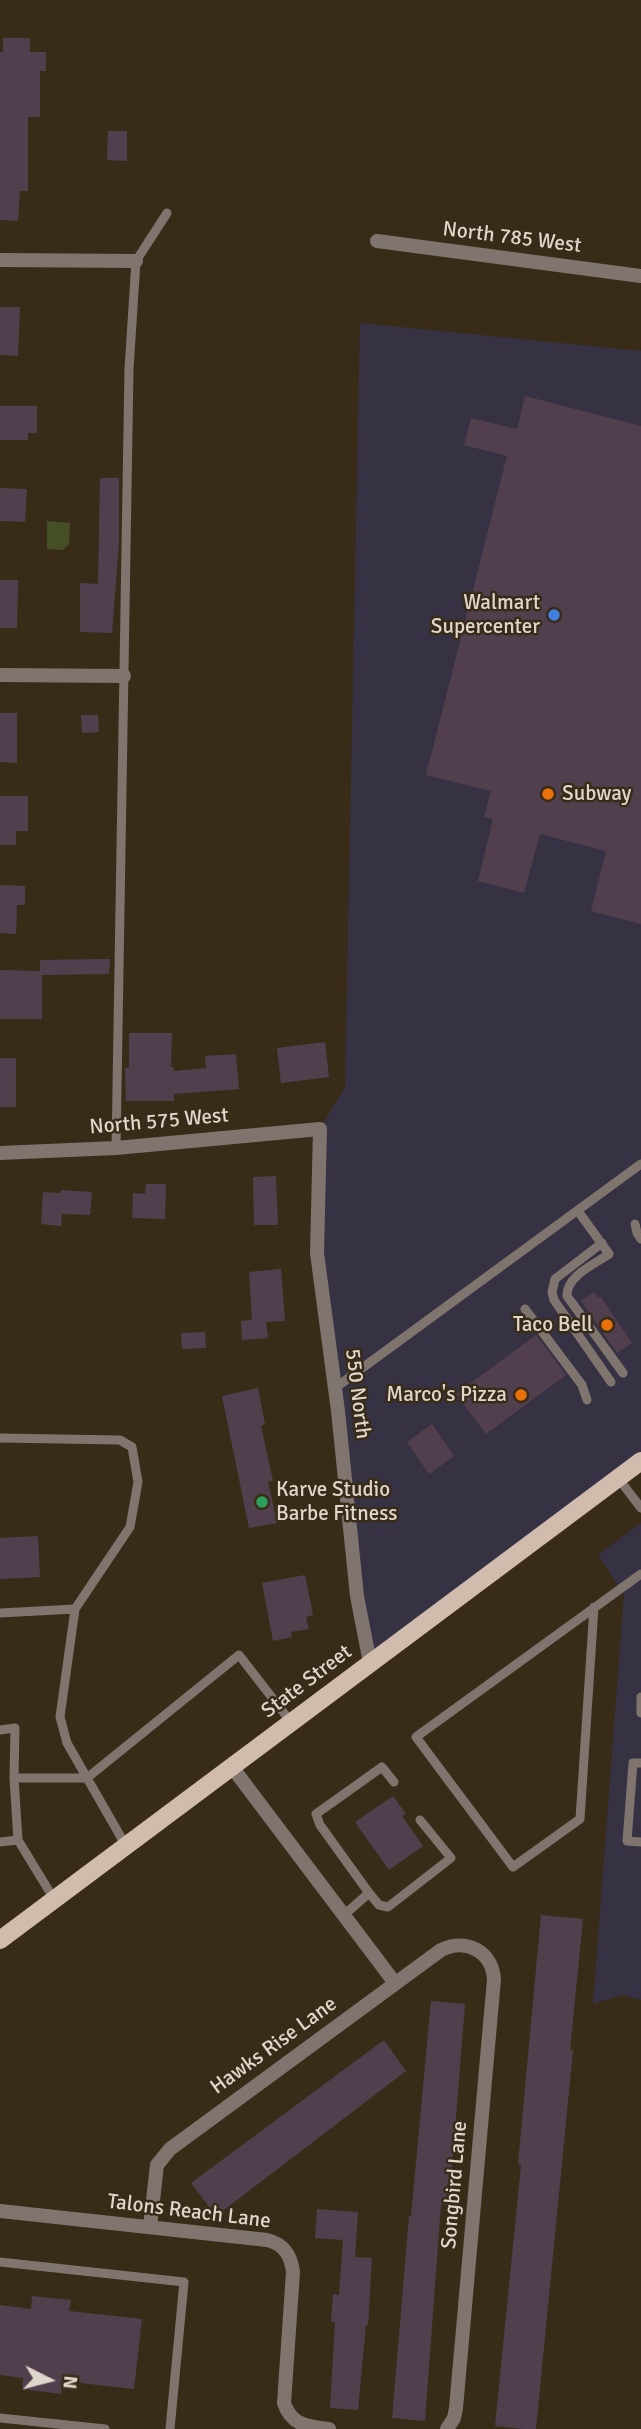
<!DOCTYPE html>
<style>
body{margin:0}
#map{position:relative;width:641px;height:2429px;overflow:hidden;background:#382c19;font-family:Signika,sans-serif}
canvas{display:block}
.north{position:absolute;left:14px;top:2345px;width:70px;height:70px;-webkit-text-stroke:5px #382c19;paint-order:stroke;rotate:96deg;font-size:19px;font-weight:700;line-height:28px;text-align:center;color:#dfd7cb}
.north::after{content:'';display:block;margin:auto;width:24px;height:32px;background:#dfd7cb;clip-path:polygon(50% 0,100% 100%,50% 72%,0 100%)}
</style>
<div id="map">
<canvas width="641" height="2429"></canvas>
<div class="north">N</div>
</div>
<script>
const g = document.querySelector('canvas').getContext('2d');
g.lineJoin = 'round';
function fillPath(path, color) { g.fillStyle = color; g.fill(path, 'evenodd'); }
function trace(path, color, width, dash) { g.strokeStyle = color; g.lineWidth = width; g.lineCap = dash ? 'butt' : 'round'; g.setLineDash(dash || []); g.stroke(path); }
function label(font, color, halo, rows, align = 'center') {
  g.font = font + ' Signika,sans-serif'; g.lineWidth = 5; g.setLineDash([]); g.textBaseline = 'middle'; g.strokeStyle = halo; g.fillStyle = color; for (const [text, x, y, turn = 0] of rows) {
    g.save(); g.translate(x, y); g.rotate((+turn || 0) * Math.PI / 180); g.textAlign = isNaN(turn) ? turn : align; if (halo) g.strokeText(text, 0, 0); g.fillText(text, 0, 0); g.restore();
  }
}
const commercial = new Path2D(`
 M360,323l281,28v1115l-271,197 -53,-410 3,-124 25,-42z
 M641,1523v477l-19,-5 -29,9 31,-409 -26,-40z`);
const green = new Path2D(`
 M47,521l23,2 -1,21 -6,6 -16,-1z`);
const building = new Path2D(`
 M3,38h27v14h16v19h-6v46h-12v74h-8l-2,30 -18,-1v-168h3z
 M108,131h19v30l-20,-1z
 M0,307h20l-2,49 -18,-1z
 M525,396l116,30v498l-50,-13 15,-60 -66,-17 -16,59 -46,-12 15,-62 -9,-2 7,-26 -65,-16 81,-319 -43,-11 7,-27 46,11z
 M0,406h37v27h-9v7h-28z
 M100,478h19v65l-7,90 -32,-1v-49l18,1z
 M0,488l27,1 -2,33 -25,-1z
 M0,580h18l-1,48h-17z
 M0,713h17v50l-17,-1z
 M81,715h17l1,17 -17,1z
 M0,796h28v35h-12v14h-16z
 M0,885l25,1v19h-8l-1,29 -16,-1z
 M110,959l-1,15 -67,1v44h-42v-49l40,1v-11z
 M129,1033h43l-1,34h3v4l32,-3 -1,-12 31,-2 3,35 -65,5v7h-48l-1,-33h4z
 M325,1042l4,35 -48,6 -4,-35z
 M0,1058h16v49h-16z
 M276,1176l2,49h-24l-1,-48z
 M146,1184h20l-1,35 -33,-1 1,-25 12,1z
 M61,1190l31,2 -2,23 -28,-1 -1,12 -20,-2 2,-32 18,1z
 M281,1269l4,52 -19,1 2,16 -26,2 -1,-19 11,-1 -3,-48z
 M594,1292l4,6 3,-1 31,46 -15,10 -36,-52z
 M205,1332l1,16 -24,1 -1,-16z
 M536,1335l30,40 -80,59 -30,-40z
 M258,1388l7,36 -4,2 12,55 -5,1 9,41 -28,5 -27,-132z
 M432,1424l22,32 -25,18 -22,-32z
 M38,1536l2,41 -40,2v-41z
 M305,1575l8,40 -7,2 3,12 -18,3 1,5 -19,4 -11,-58z
 M393,1796l13,18 -4,2 21,30 -34,24 -34,-48z
 M541,1915l42,4 -13,131h3l-37,379h-13l-28,-3 26,-261 -3,-1z
 M431,2001l34,3 -16,201 -8,-1 -16,217 -33,-3 17,-202h2z
 M384,2040l22,31 -190,145 -25,-33z
 M317,2209l41,3 -3,45 17,1 -4,67h-2l-8,85 -28,-2 5,-86h-4l2,-28 6,1 4,-55 -28,-2z
 M32,2296l39,4 -2,11 73,8 -8,70 -72,-8 -1,13 -39,-5 1,-11 -23,-3v-70l31,4z`);
const service = new Path2D(`
 M116,1148l13,-779 7,-108 31,-48
 M578,1211l31,43c-14,10 -43,22 -42,42l56,77
 M635,1224l2,9 4,6
 M602,1243l-47,36 -3,13 2,8 57,82
 M525,1309l57,76 5,15
 M335,1388l306,-224
 M0,1438l120,2 12,7 6,35 -8,45 -55,82
 M618,1478l23,30
 M594,1607l-14,212 -67,48 -97,-130 225,-163
 M0,1613l75,-4 -15,108 7,26 59,103
 M641,1697v16
 M0,1730l15,-2 -1,50 4,62
 M641,1763h-8l-6,78 14,1
 M14,1778h73l152,-123 52,67
 M0,1842l18,-2 36,59
 M369,1893l-49,-68 -4,-11 66,-47 12,15
 M344,1915l25,-22 10,12 9,2 63,-49 -31,-38
 M0,2262l184,20 -14,147
 M0,2418l105,11`);
const minor = new Path2D(`
 M377,241l264,35
 M0,260l136,1
 M0,675l124,1
 M232,1767l163,216
 M0,2211l267,29c17,4 24,15 26,32l-9,131c7,22 24,24 45,26
 M150,2227l7,-62 13,-16 271,-199c25,-12 51,1 53,29l-38,429 -2,10 -7,11`);
const tertiary = new Path2D(`
 M0,1153l116,-5 204,-19 -3,124 21,158 19,185 13,67`);
const primary = new Path2D(`
 M0,1940l641,-479`);
const markers = [
 [554,615,7,"#3f7fe0"],
 [548,794,7,"#e8710a"],
 [607,1325,7,"#e8710a"],
 [521,1395,7,"#e8710a"],
 [262,1502,7,"#2e9e5b"]
];
const streetNames = [
 ["North 785 West",512,238,7],
 ["North 575 West",159,1122,-5],
 ["550 North",357,1394,83],
 ["State Street",307,1682,-37],
 ["Hawks Rise Lane",274,2046,-36],
 ["Songbird Lane",455,2185,-85],
 ["Talons Reach Lane",189,2212,7]
];
const poiNames = [
 ["Walmart",540,603],
 ["Supercenter",540,627],
 ["Subway",562,794,"left"],
 ["Taco Bell",593,1325],
 ["Marco's Pizza",507,1395],
 ["Karve Studio",276,1490,"left"],
 ["Barbe Fitness",276,1514,"left"]
];
fillPath(commercial, '#373243');
fillPath(green, '#454f26');
fillPath(building, '#523f4e');
trace(service, '#7f756e', 9);
trace(minor, '#7f756e', 14);
trace(tertiary, '#7f756e', 14);
trace(primary, '#d0bbad', 18);
for (const [x, y, r, color] of markers) { const dot = new Path2D(); dot.arc(x, y, r, 0, 2 * Math.PI); g.fillStyle = color; g.fill(dot); trace(dot, '#382c19', 2.5); }
label('21px', '#dfd7cb', '#382c19', streetNames);
label('21px', '#dfd7cb', '#382c19', poiNames, 'right');
</script>
